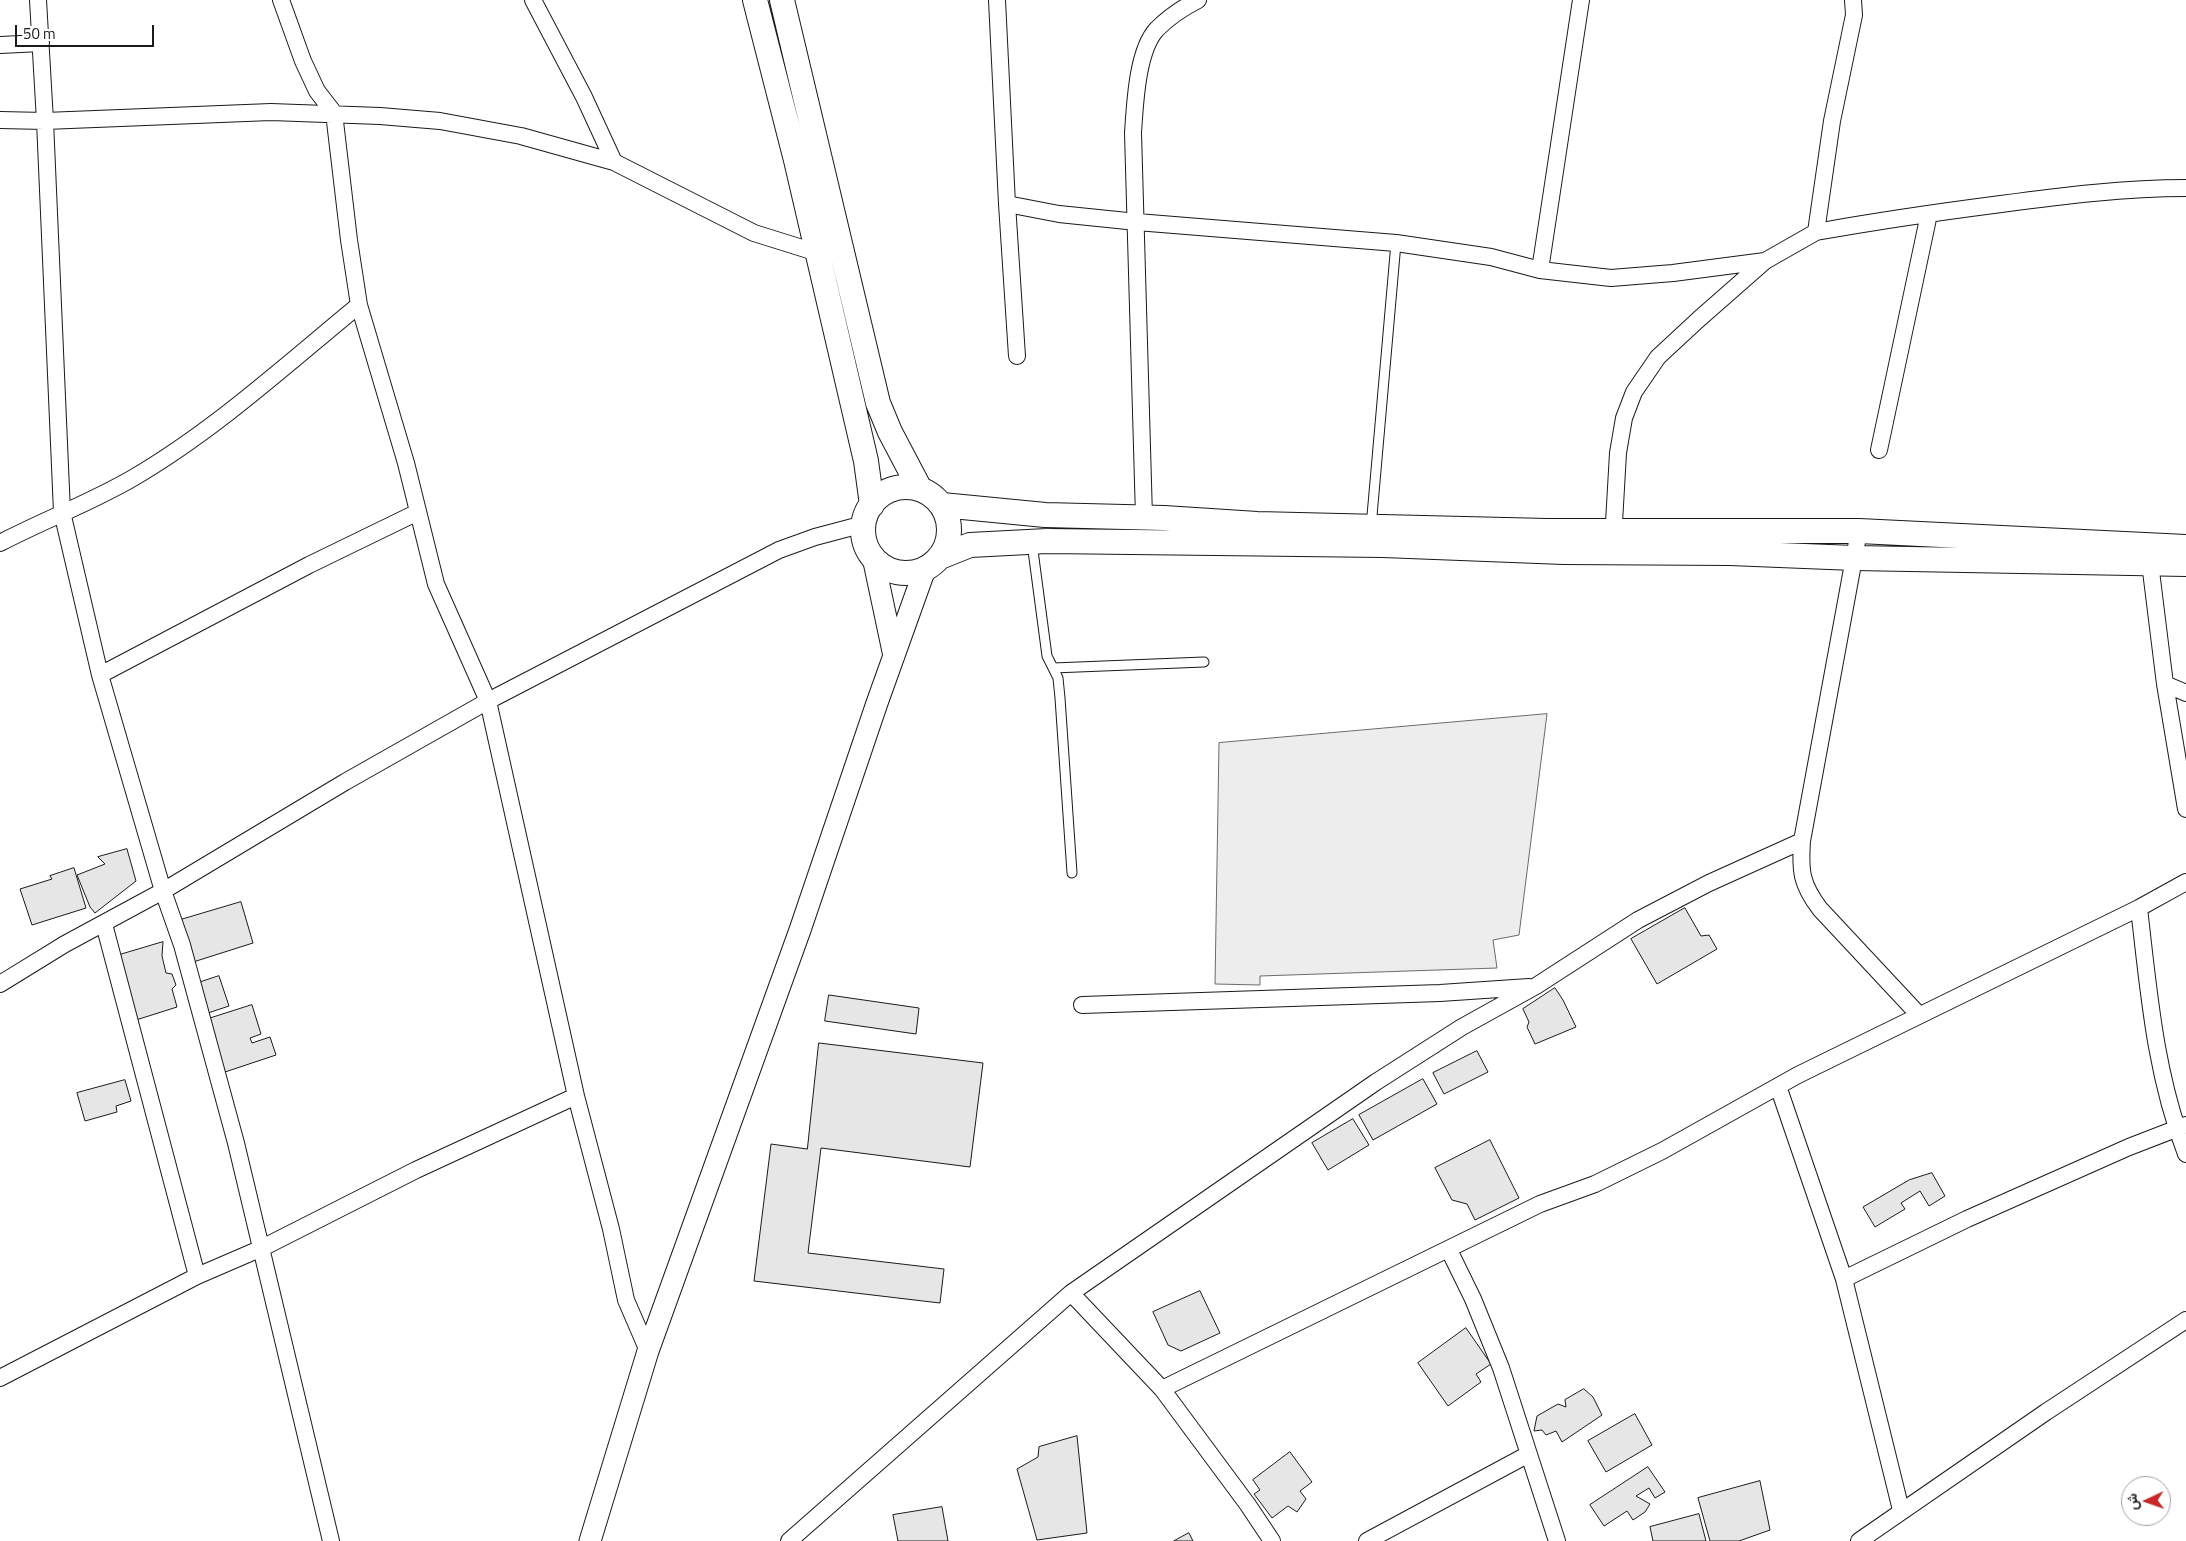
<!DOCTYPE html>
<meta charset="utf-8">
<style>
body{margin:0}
#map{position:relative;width:2186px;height:1541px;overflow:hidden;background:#fff;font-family:"Titillium Web",Vazirmatn,sans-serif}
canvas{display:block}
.north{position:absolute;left:2121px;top:1476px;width:50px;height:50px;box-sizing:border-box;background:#fff;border:1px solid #a3a3a3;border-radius:50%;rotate:267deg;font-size:14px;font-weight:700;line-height:20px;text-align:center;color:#1a1a1a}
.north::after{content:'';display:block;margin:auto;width:18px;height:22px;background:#c62828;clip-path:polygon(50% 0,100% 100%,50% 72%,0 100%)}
.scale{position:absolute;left:15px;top:25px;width:139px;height:22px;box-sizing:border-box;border:2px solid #1a1a1a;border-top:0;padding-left:6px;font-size:15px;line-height:18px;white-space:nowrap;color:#1a1a1a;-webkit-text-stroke:4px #fff;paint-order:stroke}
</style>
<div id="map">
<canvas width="2186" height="1541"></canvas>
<div class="north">ش</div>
<div class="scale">50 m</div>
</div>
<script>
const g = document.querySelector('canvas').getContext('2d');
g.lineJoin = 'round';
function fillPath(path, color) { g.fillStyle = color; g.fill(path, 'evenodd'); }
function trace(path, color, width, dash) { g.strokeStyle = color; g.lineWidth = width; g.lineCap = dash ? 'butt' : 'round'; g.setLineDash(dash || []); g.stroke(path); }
const built = new Path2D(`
 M1547,714l-28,221 -26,5 4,28 -237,8v9l-45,-1 4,-241z`);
const building = new Path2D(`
 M127,849l9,32 -41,32 -5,-6 -13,-32 28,-11 -7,-7z
 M74,868l12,40 -54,17 -12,-36 32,-10 -2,-3z
 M241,902l12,41 -63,20 -13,-42z
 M1685,908l16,28 8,-1 8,14 -60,35 -26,-45z
 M163,942l-1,14 4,17 6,1 4,11 -4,4 5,18 -41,13 -20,-64z
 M219,976l10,30 -24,8 -10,-30z
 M1555,988l8,12 13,27 -41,17 -8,-17 2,-5 -6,-13z
 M829,995l90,13 -3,26 -91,-13z
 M252,1005l9,29 -11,4 2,5 18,-6 6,18 -54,18 -17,-53z
 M819,1043l164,20 -13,104 -149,-19 -13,105 136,16 -4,34 -186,-22 17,-137 36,5z
 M1477,1051l11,21 -44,22 -11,-21z
 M1423,1079l14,25 -64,36 -14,-25z
 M125,1080l6,21 -15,5 1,6 -32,9 -8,-28z
 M1353,1119l16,26 -41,25 -16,-27z
 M1490,1140l29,58 -44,22 -8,-16 -15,-4 -17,-32z
 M1932,1173l13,23 -16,10 -9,-15 -19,12 4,6 -30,18 -12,-20 46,-27z
 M1200,1291l20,42 -39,18 -13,-6 -15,-33z
 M1466,1328l25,36 -15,10 5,8 -33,24 -30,-43z
 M1584,1389l9,8 9,18 -40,27 -6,-11 -10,4 -4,-5 -8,1 3,-15 21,-12 8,3 -1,-7z
 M1635,1414l17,31 -46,27 -18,-31z
 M1077,1436l10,97 -50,7 -20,-71 21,-12 1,-10z
 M1290,1452l22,30 -12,9 6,8 -9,13 -9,-6 -16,12 -18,-24 6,-4 -7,-10z
 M1648,1467l17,25 -10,6 -6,-10 -13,8 14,8 -5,8 -12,8 -6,-9 -23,15 -14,-21z
 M1760,1481l10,49 -31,11h-29l-12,-43z
 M942,1507l6,34h-50l-5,-26z
 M1699,1514l7,27h-53l-3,-14z
 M1189,1533l4,8h-19z`);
const service = new Path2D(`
 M1371,527l25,-284
 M1032,543l15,113 11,22 2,20 12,175
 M1053,668l151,-6`);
const minor = new Path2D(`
 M38,0l7,121 17,391 38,163 63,216 19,54 54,198 95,398
 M281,0l22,61 14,30 17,22 15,127 10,65 47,158 30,121 52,117 88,395 35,133 15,71 22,51
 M533,0l51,97 30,65
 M997,0l10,204 10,152
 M0,45l41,-2
 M0,120l45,1 226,-9 109,4 60,5 81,15 93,26 140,71 64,20
 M1007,204l52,10 78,8 259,21 95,14 49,13 71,8 62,-5 92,-12
 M1816,232c61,-11 123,-20 185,-28 61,-8 123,-16 185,-16
 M1540,270l41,-270
 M1879,450l50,-236
 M1144,517l-11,-384c2,-29 4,-83 24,-104 11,-11 27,-22 41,-29
 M1859,531l-57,310c-2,30 -1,43 18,68l99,106
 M1613,540l5,-87 6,-35 10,-26 24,-35 41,-38 66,-58 51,-29 16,-111 22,-106 -1,-15
 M0,543c44,-23 90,-40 133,-65 82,-48 153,-113 226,-173
 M2150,563l15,121 21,125
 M100,675l209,-110 109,-53
 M2165,684l21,9
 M2139,908c10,86 16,165 47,246
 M104,924l93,352
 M0,984l65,-40 98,-53 182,-109 143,-81 291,-151 36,-13 49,-13
 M1082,1005l358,-12 89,-6
 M1778,1086l66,193 57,231
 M1449,1250l24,49 28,69 56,173
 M1844,1279l123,-60 162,-72 57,-22
 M1071,1293l91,96 86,116 24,36
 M0,1378l197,-102 65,-28 154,-78 160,-74
 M1162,1389l378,-185 55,-20 67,-33 136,-76 341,-167 47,-26
 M789,1541l282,-248 305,-211 86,-55 74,-41 102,-66 71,-37 93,-42
 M1367,1541l160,-86
 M1859,1541l187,-129 140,-92`);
const tertiary = new Path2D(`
 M873,557l21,99
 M590,1541l58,-190 152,-421 77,-227 48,-134`);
const secondary = new Path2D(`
 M755,0l41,160 70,301 6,44
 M782,0l96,403 12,29 30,57
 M863 530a43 43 0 1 1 86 0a43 43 0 1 1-86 0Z
 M942,505l103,10 119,3 93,6 290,7h312l327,16
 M940,557l30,-12 77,-4 336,4 181,7 166,1 124,5 332,6`);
fillPath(built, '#ededed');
trace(built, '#6a6a6a', 1);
fillPath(building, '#e6e6e6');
trace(building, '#1a1a1a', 1);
trace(service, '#1a1a1a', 11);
trace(minor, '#1a1a1a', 18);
trace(tertiary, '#1a1a1a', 23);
trace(secondary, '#1a1a1a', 26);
trace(service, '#fff', 9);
trace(minor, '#fff', 16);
trace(tertiary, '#fff', 21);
trace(secondary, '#fff', 24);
</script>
